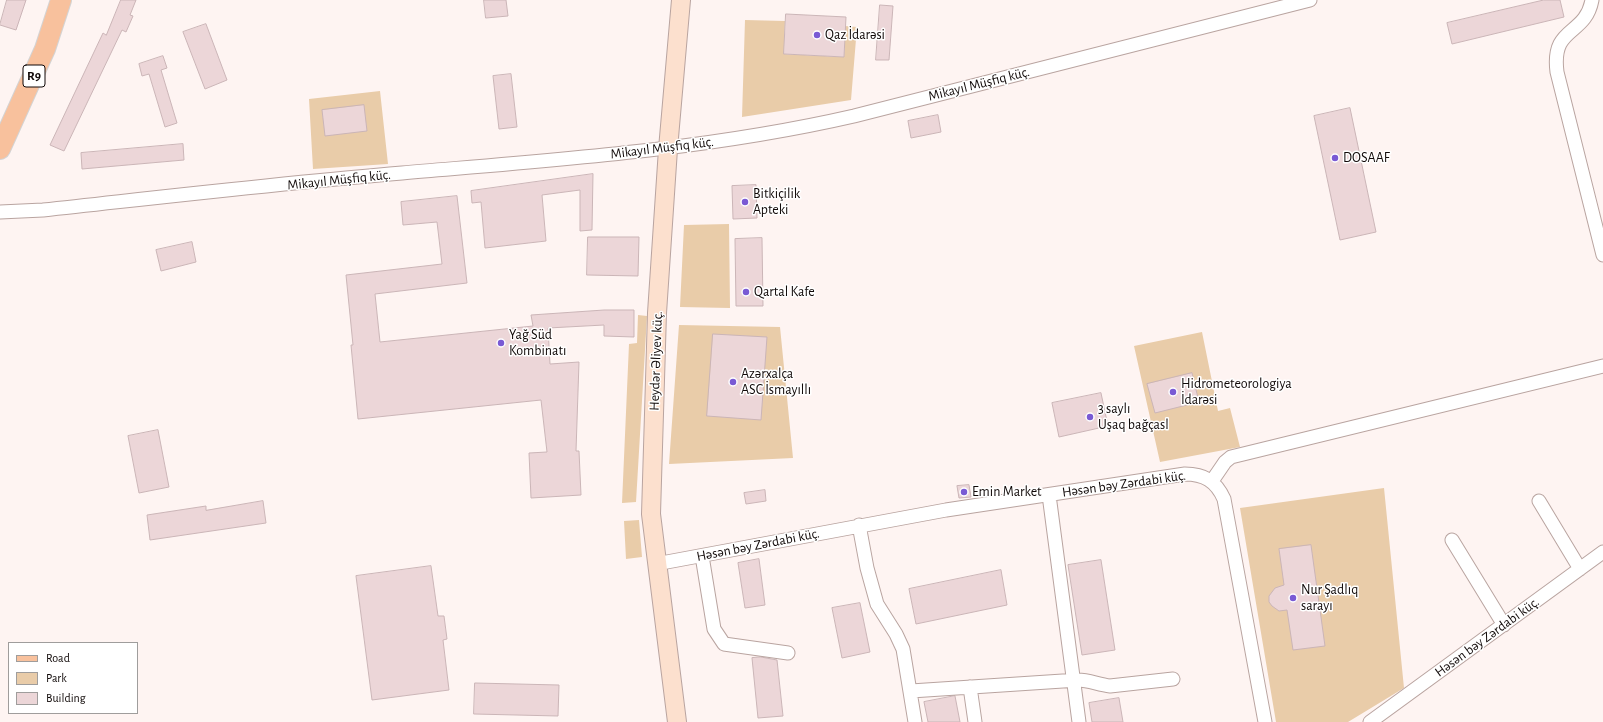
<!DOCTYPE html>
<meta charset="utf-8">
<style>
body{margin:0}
#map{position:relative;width:1603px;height:722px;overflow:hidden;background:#fef4f2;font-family:"Alegreya Sans",sans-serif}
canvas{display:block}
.legend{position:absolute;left:8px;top:642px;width:130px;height:72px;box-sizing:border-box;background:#fff;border:1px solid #9f9d9c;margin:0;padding:5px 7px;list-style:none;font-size:12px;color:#100908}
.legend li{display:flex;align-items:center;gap:8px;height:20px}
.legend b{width:20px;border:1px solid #9f9d9c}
</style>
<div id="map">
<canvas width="1603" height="722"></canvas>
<ul class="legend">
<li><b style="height:5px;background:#f8c19d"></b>Road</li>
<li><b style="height:11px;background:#e9cca9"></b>Park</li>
<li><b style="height:11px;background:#ecd6d8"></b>Building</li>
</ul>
</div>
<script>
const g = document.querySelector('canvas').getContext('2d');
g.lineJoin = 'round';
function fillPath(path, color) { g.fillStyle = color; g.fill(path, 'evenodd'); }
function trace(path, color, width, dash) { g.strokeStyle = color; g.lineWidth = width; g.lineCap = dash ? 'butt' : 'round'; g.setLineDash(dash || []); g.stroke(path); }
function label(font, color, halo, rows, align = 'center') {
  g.font = font + ' "Alegreya Sans",sans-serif'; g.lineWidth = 3; g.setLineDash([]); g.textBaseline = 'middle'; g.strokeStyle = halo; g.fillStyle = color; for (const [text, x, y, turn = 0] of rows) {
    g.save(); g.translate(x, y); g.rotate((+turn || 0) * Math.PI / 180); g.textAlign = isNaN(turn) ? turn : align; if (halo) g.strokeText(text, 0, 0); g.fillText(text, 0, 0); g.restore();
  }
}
const green = new Path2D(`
 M745,20l40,1 -1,33 60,3 1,-31 12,1 -6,73 -109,17z
 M380,91l8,73 -75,5 -4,-70z
 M729,224l1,84 -50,-1 4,-82z
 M638,315l9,1 -11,186 -14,1 7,-159 8,-1z
 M679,325l101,2 13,131 -124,6z
 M1202,332l16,79 12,-3 10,39 -80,15 -26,-116z
 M1384,488l20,200 -56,34h-72l-36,-214z
 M639,520l3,37 -16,2 -2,-38z`);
const building = new Path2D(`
 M7,0h19l-10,30 -16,-5z
 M121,0h15l-6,15 3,1 -7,16 -4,-2 -58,121 -14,-6 53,-112 3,2z
 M484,0h22l2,16 -22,2z
 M1544,0h16l4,17 -112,27 -5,-21z
 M880,5l13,1 -4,54h-13z
 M786,14l60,3 -2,40 -60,-3z
 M206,24l21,56 -22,9 -22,-57z
 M163,56l4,12 -6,2 16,53 -12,4 -16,-53 -7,2 -3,-12z
 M511,74l6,53 -18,2 -6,-53z
 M364,105l3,26 -42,5 -3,-26z
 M1350,108l26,124 -36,8 -26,-124z
 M938,115l3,17 -30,6 -3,-17z
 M183,144l1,16 -102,9 -1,-16z
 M593,174l-1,56 -12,1v-41l-38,5 4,46 -61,7 -4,-46 -9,1 -1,-12z
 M756,185l1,33 -24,1 -1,-33z
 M457,196l10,87 -92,11 5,48 153,-16 -2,-11 73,-5h30v27l-30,-1v-11l-56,3 2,36 29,-2 -3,89h3l2,44 -50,3 -2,-45 18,-1 -6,-52 -183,19 -7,-74h2l-7,-70 96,-11 -5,-42 -34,3 -2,-23z
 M588,237h51l-1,39 -51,-1z
 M762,238l1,68h-27l-1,-67z
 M192,242l4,20 -35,9 -5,-21z
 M713,334l54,3 -6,83 -54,-4z
 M1192,373l7,29 -44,11 -8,-29z
 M1101,393l7,33 -49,11 -7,-34z
 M158,430l11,57 -30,6 -11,-57z
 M969,485l2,12 -12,1 -2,-12z
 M765,490l1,11 -20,3 -2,-11z
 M263,501l3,22 -116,17 -3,-25 59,-9v4z
 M1311,545l14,101 -32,4 -6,-40 -8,1 -7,-5 -3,-4v-6l6,-8 9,-3 -5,-36z
 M759,559l6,46 -20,3 -7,-45z
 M1101,560l14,90 -33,5 -14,-90z
 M431,566l7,50h6l3,23 -4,1 6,50 -77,10 -16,-124z
 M1001,570l6,35 -91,19 -7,-35z
 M860,603l10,49 -28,6 -10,-50z
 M761,657l16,3 6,56 -25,2 -6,-60z
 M475,683l84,2 -1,31 -84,-2z
 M955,696l5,26h-32l-4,-20z
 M1119,698l4,24h-31l-3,-19z`);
const minor = new Path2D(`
 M1592,0c-7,37 -41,25 -35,72l46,183
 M0,212l43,-2c120,-13 239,-27 359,-37 151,-13 304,-23 452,-57l456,-116
 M1212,481l13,-19 6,-5 372,-91
 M1049,495l30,227
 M1539,501l41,68
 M859,525l8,43 10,36 19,30 7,15 12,73
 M1452,540l52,85
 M702,556l12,73 10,15 64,9
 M656,564l290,-54 239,-36c19,0 31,7 39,25l41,223
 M970,687l5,35
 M911,691l167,-11c11,0 21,5 32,6l63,-7
 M1370,722l233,-170`);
const secondary = new Path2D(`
 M677,722l-26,-208 6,-201 11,-164 13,-149`);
const primary = new Path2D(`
 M0,149l45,-100 16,-49`);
const markers = [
 [817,35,4,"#795ad4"],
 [1335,158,4,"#795ad4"],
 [745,202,4,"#795ad4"],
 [746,292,4,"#795ad4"],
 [501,343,4,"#795ad4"],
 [733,382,4,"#795ad4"],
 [1173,392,4,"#795ad4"],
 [1090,417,4,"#795ad4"],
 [964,492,4,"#795ad4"],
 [1293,598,4,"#795ad4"]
];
const shields = [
 [34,76,22]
];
const shieldNames = [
 ["R9",34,76]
];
const poiNames = [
 ["Qaz İdarəsi",825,35],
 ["DOSAAF",1343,158],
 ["Bitkiçilik",753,194],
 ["Apteki",753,210],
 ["Qartal Kafe",754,292],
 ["Yağ Süd",509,335],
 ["Kombinatı",509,351],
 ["Azərxalça",741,374],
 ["ASC İsmayıllı",741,390],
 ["Hidrometeorologiya",1181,384],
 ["İdarəsi",1181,400],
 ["3 saylı",1098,409],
 ["Uşaq bağçasl",1098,425],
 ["Emin Market",972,492],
 ["Nur Şadlıq",1301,590],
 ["sarayı",1301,606]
];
const streetNames = [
 ["Mikayıl Müşfiq küç.",979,84,-14],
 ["Mikayıl Müşfiq küç.",662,148,-7],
 ["Mikayıl Müşfiq küç.",339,180,-6],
 ["Heydər Əliyev küç.",656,361,-88],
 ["Həsən bəy Zərdabi küç.",1124,484,-8],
 ["Həsən bəy Zərdabi küç.",758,545,-11],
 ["Həsən bəy Zərdabi küç.",1487,637,-36]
];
fillPath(green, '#e9cca9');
fillPath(building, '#ecd6d8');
trace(building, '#cbb5b7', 1);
trace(minor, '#b9a4a0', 15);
trace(secondary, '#b9a4a0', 20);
trace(primary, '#d4d3d3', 22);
trace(minor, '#fff', 13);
trace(secondary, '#fce0ce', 18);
trace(primary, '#f8c19d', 20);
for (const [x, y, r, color] of markers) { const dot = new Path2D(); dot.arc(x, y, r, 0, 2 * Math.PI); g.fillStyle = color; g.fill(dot); trace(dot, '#fff', 1.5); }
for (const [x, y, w] of shields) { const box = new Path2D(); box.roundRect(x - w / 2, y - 11, w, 22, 3); g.fillStyle = '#fff'; g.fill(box); trace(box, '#100908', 1); }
label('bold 13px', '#100908', null, shieldNames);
label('14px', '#100908', '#fff', poiNames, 'left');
label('14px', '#100908', '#fff', streetNames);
</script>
